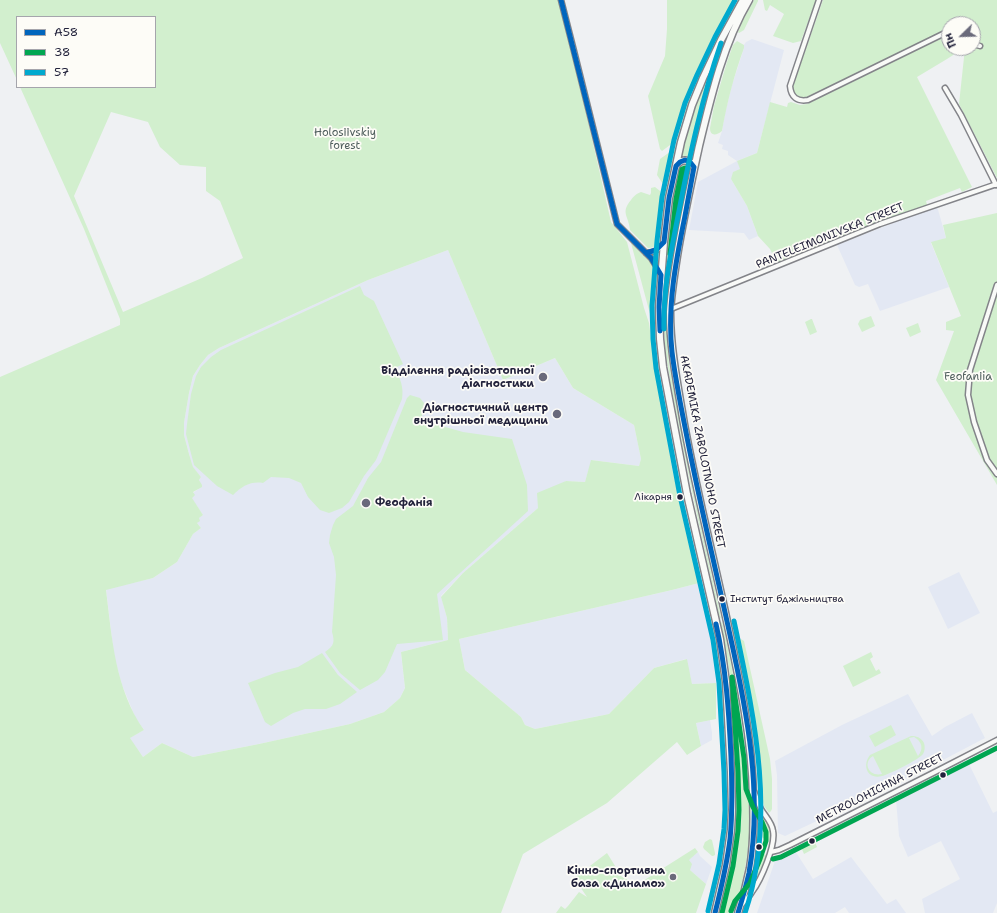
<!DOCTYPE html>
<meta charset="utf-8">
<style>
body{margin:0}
#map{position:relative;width:997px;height:913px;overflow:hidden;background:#eff1f3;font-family:"Shantell Sans",sans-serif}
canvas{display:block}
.legend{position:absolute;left:16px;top:16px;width:140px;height:72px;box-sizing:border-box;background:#fdfcf7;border:1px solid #a5a5ac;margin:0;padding:5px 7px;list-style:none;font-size:12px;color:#22223b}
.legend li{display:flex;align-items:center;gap:8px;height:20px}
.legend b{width:20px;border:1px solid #a5a5ac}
.north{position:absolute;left:941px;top:16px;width:40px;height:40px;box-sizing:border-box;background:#fdfcf7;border:1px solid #a5a5ac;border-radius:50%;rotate:247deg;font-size:11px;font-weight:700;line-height:16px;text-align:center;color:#22223b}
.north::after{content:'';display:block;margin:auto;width:14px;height:18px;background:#6a6a7b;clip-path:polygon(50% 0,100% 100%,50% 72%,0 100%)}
</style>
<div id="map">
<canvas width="997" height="913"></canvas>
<ul class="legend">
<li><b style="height:5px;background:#0065bd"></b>А58</li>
<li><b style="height:5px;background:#00a651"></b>38</li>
<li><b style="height:5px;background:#00a9ce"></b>57</li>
</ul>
<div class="north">Пн</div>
</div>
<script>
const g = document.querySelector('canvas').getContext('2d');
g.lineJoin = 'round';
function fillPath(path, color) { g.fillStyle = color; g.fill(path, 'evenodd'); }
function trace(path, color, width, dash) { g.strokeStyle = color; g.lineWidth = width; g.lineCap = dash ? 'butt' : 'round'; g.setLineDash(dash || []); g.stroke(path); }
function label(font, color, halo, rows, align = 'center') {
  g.font = font + ' "Shantell Sans",sans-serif'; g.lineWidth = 3.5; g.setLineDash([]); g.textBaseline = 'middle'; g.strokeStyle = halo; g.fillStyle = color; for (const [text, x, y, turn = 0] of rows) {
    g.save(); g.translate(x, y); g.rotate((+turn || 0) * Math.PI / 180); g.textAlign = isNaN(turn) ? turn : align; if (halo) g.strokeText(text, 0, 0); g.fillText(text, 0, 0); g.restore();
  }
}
const built = new Path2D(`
 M752,39l32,11 -27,103 -20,8 4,8 -10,10 16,27 11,30 -9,4 -5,-7 -55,-3 9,-48 39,-21 -9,-6v-4l-6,-2 1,-4 -5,-2 4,-12 3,-18 7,-28 12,-37v-3l2,-3z
 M937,206l9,32 -15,5 18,44 -69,24 -12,-27 -9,3 -4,-2 -18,-40z
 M448,250l55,130 52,-22 18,30 61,37 7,34 -2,7 -47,-6 -7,22 -19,-1 -28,27 -75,65 -22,23 6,22 1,22 -47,12 4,36 -5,10 -16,14 -34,12 -91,20 -66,13 -31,-14 -19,14 -14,-19 15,-8 -8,-11 -14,-34 -8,-29 -8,-67 47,-11 24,-16 16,-28 8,-6 -4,-5 1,-5 5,-3 -12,-17 2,-5 8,-6 -2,-7 2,-3 -8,-9 -4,-14 -5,-19v-12l5,-30 4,-17 7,-11 8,-10 11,-7 149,-68z
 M959,572l21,41 -32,16 -20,-42z
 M699,583l10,45 7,55 -24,1 -6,-25 -32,9 -45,46 -74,15 -10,-4 -4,-8 -56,-47 -6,-31 213,-49z
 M908,694l24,42 13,-9 27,-14 13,25 -42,22 -69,34 -89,42 -7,-3 -1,-58 -2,-14 67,-36z
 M710,720l2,13v7l-11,6 -5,-23z
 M968,762l25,51 4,-2v92l-4,10h-68l-3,-14 38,-20 -19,-38 -33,16 -9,-21 -3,-37z
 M794,849l19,30 38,-22 36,47 9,-5 10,14h-57l-4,-6 -10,6h-78l19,-55z
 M698,852l2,4 12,11 -6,17 -16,-14 -2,-10z`);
const green = new Path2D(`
 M0,0h558l14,51 39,171 16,20 17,66 5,15 5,39 19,111 26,110 -27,7 -213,49 6,31 56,47 4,8 10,4 74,-15 45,-46 33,-9 5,25 24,-1v36l-20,4 5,23 -14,9 -10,-13 -70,61 -84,51 -22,59h-501v-536l120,-52v-6l-36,-90 -64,-142h135v-70h-138v63l-17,-37zM111,112l37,10 12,25 20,18 26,2v24l14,10 23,57 -41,20 -79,34 -49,-116zM448,250l55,130 52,-22 18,30 61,37 7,34 -2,7 -48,-6 -6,22 -19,-1 -29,12 1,15 -75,65 -22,24 6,21 1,22 -47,12 4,36 -5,10 -16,14 -34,12 -91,20 -66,13 -31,-14 -19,14 -13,-19 14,-8c-29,-41 -32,-92 -38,-140l47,-12 24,-16 16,-28 8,-6 -4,-5 3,-2 -1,-3 4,-3 -11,-17 3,-3 -2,-3 9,-5v-2l-3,-5 2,-3 -8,-10 -4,-13 -5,-19v-12l5,-30 4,-17 7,-11 8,-10 11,-7 149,-68z
 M667,0h69c-27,42 -45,90 -59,139l-3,3 -12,9 -2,-2 -12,-53 17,-40 2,-27z
 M754,0h4v1l-14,29 -5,3 -1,-1 5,-12z
 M763,0h53l-15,41 -8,2 -20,-7 11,-22 -14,-9 -3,6 -2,-1z
 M823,0h174v178l-38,-74 6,-56h8v-24h-24v5l-6,2 -136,66c-9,2 -14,-2 -14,-11z
 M740,9l-29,79 -19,71 -5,-3h-8c8,-27 17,-54 28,-81 10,-22 21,-44 33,-66z
 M949,35v13h15l-17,11 -30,18 55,110 -10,5 -2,-4 -34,13 1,4 -150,58 -7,-14 -12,-13 -11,-30 -16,-27 2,-7 7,-3 -3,-8 20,-8 13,-51 17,5 1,-4 3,-1 9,3 7,-1 139,-68z
 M737,41l7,4v3c-10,27 -17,55 -22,83 -6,5 -12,5 -12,-3l4,-22 13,-44 6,-17z
 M674,149l1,2 -9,35 -1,1 -8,-12 3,-16z
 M685,164l4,3 1,2 -20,97 -2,19 -2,28 1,30 2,21 21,113 30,136 1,5 -1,1c-14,-63 -28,-125 -40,-187 -6,-35 -15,-69 -16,-105 -2,-41 3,-83 9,-124 2,-9 4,-35 12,-39z
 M655,187l5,4v24l-3,29c-2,3 -6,4 -9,4l-18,-18c-1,-14 -10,-17 1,-30 3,-4 5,-6 10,-8l9,3 1,-2v-5z
 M997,213v272l-61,-105 18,-49 -8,-1v-8l15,-6 -30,-74 15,-4 -3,-13z
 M631,243l21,21 1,2v47l-3,1z
 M360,286l4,9 10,6 29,63 -8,4c5,11 9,18 7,31l-26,61 -12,16 -15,26 -7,6 -13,5 -9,-3 -12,-13 -7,-14 -12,-5 -18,-1 -8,6c-12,-2 -21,3 -30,12l-16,-9 -23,-21 -8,-31 1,-10 4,-30 5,-18 5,-9 10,-10 10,-7z
 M871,316l4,10 -13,6 -4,-8 2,-4z
 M811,319h1l5,13 -7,3 -5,-13z
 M918,323l3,9 -11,5 -4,-9z
 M410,395l10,3 4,5 -2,12 2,6 39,11 49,7 15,46 1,26 -91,83 6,46 -46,4 -12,28 -7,8 -18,10 -20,-17 -15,-21c9,-6 10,-10 7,-20l4,-57 -2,-18 -5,-14 1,-8 3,-10 3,-6 17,-13 15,-28 13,-16 26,-64z
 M722,622c13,57 24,113 26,171 1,15 2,31 1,46 -2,25 -8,50 -16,74h-10l2,-7 9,-59 2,-27 1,-40 -6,-100 -10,-57z
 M741,639l3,2 26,118 2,20v30l-1,2 -2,2 -5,-7 -2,-7 -5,-57 -4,-34 -14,-67z
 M871,652l2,5 -3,2 6,12 3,-2 2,4 -28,14 -10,-21z
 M322,653l16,22 19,17 -17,12 -14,5h-21l-12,4 -22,13 -6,-4 -17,-39 27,-10 23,-6z
 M891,725l5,10 -21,12 -6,-11z
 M911,736c5,0 10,1 13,7 1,3 1,8 -1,11 -3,5 -35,21 -41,22 -15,4 -20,-11 -12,-21zM914,737c8,4 10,12 4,19l-9,-18zM873,756l9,18c-13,3 -20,-11 -9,-18z
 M761,811l9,16v14l-9,-4z
 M710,839l2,1 3,13v2l-2,1h-1l-8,-7 -1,-2 2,-5z
 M814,840l3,7 -13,7 -3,-7z
 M695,848l3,4 -9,8 3,4 -2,6 16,14 -10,29h-140l5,-7 4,3 3,-3 11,-14 8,5 -13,-19 33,-25 15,24 10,4 3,5z
 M760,853l7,2 -15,33z`);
const minor = new Path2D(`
 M561,0l13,51 43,173 34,34 10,16
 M819,0l-29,86c1,11 7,16 18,14l137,-67h4
 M973,44l7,2
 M945,88l16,27 35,70
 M646,253c9,-1 13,-3 18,-10
 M997,285l-27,85 -2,25 6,27 13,38 10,14
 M671,309l209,-85 117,-40
 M771,852l8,-2 11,-5 143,-72 64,-33
 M742,904c4,-4 8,-8 10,-12 9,-12 24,-47 21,-61 -1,-9 -8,-15 -12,-22 -3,-6 -5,-12 -7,-18`);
const highway = new Path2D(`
 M676,166c5,-8 14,-7 18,1
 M715,913l11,-48 5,-35 1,-20 -1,-38 -5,-90 -6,-43 -33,-145 -24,-127 -3,-28 -1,-32 5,-65 5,-44 12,-56 11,-37 11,-27 18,-38 22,-40
 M738,913c5,-15 9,-30 12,-45 4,-24 4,-47 3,-71 -1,-61 -14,-120 -27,-180 -14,-65 -30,-128 -42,-193 -6,-37 -14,-74 -14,-112 1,-18 4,-37 7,-56 6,-37 14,-73 22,-110 12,-50 24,-102 50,-146`);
const bus1 = new Path2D(`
 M561,0l56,224 29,29 10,-3 8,-8 5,-44 7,-32 4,-4 5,-2 5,2 4,5c-3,16 -6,32 -9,49 -9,44 -18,90 -13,136 3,25 8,50 13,75 13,69 30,139 45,208 17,77 33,158 19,238 -3,13 -7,27 -11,40
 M640,247l11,11 10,17 -2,32 1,24
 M715,913c6,-24 12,-49 15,-74 3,-28 2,-55 1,-82 -2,-45 -5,-89 -15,-133`);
const bus2 = new Path2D(`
 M685,168l2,1 -17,85 6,-55 6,-30z
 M773,859l8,-2 12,-6 204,-103
 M722,913l11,-47 5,-35 1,-21 -1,-38 -6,-95 12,81 2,31 7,18 9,15 4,10v9l-6,18 -10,24 -15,18 -4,10`);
const bus3 = new Path2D(`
 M664,329c-1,-40 7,-78 15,-118 11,-57 23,-113 42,-168
 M734,621c20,95 43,196 11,292
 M708,911l11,-47 5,-35 1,-19 -1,-38 -5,-89 -6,-43 -33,-144 -24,-128 -3,-29 -1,-33 5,-65 5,-44 12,-57 11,-37 12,-28 18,-38 20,-37`);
const markers = [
 [543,377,5,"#6a6a7b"],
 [557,414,5,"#6a6a7b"],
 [680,497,3.5,"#22223b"],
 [366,503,5,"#6a6a7b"],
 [722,599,3.5,"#22223b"],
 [943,775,3.5,"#22223b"],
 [812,841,3.5,"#22223b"],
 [759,847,3.5,"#22223b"],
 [673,877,4,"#6a6a7b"]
];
const busNames = [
 ["Лікарня",672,497],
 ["Інститут бджільництва",730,599,"left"]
];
const parkNames = [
 ["Holosiivskiy",345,133],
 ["forest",345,146],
 ["Feofaniia",968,377]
];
const streetNames = [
 ["PANTELEIMONIVSKA STREET",830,236,-22],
 ["AKADEMIKA ZABOLOTNOHO STREET",702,452,79],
 ["METROLOHICHNA STREET",880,789,-27]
];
const poiNames = [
 ["Відділення радіоізотопної",534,371],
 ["діагностики",534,384],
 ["Діагностичний центр",548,408],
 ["внутрішньої медицини",548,421],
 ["Феофанія",375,503,"left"],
 ["Кінно-спортивна",665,871],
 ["база «Динамо»",665,884]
];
fillPath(built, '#e3e8f3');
fillPath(green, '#d2efce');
trace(minor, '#838489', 7);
trace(highway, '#838489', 9);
trace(minor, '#f9faf8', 4);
trace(highway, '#f9faf8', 6);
trace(bus1, '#0065bd', 5);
trace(bus2, '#00a651', 5);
trace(bus3, '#00a9ce', 5);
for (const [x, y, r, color] of markers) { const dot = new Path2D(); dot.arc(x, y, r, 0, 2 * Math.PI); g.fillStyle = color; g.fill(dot); trace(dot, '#fdfcf7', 1.5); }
label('10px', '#22223b', '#fdfcf7', busNames, 'right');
label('11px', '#505f5e', '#fdfcf7', parkNames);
label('11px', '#22223b', '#fdfcf7', streetNames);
label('bold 11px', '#22223b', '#fdfcf7', poiNames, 'right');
</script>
